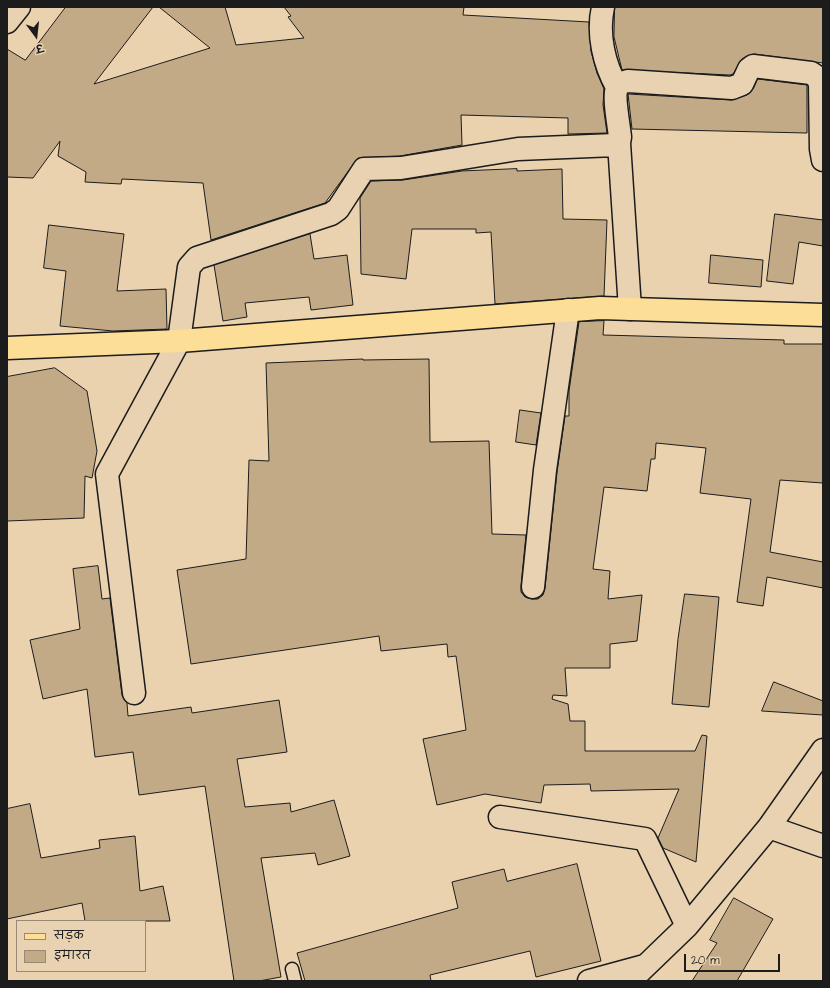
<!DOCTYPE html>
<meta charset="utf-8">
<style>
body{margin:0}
#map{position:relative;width:830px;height:988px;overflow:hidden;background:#ebd2af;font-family:"Architects Daughter","Playpen Sans Deva",sans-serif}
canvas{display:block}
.frame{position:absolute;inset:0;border:8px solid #1c1c1c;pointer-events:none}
.legend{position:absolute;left:16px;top:920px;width:130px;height:52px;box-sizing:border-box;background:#e9d2b2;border:1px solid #978976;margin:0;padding:5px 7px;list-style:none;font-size:12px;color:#1c1c1c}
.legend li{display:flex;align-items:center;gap:8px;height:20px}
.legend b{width:20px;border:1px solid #978976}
.north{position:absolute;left:16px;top:16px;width:40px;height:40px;-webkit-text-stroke:3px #e9d2b2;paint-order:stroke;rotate:165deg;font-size:11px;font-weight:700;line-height:16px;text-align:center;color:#1c1c1c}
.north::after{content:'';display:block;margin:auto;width:14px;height:18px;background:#1c1c1c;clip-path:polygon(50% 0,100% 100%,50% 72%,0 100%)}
.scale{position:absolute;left:684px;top:954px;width:96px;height:18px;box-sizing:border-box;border:2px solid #1c1c1c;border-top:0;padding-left:5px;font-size:12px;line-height:14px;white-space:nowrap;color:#1c1c1c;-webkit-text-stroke:3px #e9d2b2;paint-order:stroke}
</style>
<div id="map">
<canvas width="830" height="988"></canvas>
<div class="frame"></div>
<ul class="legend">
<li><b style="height:5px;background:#fdde96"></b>सड़क</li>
<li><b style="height:11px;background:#c3aa86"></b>इमारत</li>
</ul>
<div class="north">उ</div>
<div class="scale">20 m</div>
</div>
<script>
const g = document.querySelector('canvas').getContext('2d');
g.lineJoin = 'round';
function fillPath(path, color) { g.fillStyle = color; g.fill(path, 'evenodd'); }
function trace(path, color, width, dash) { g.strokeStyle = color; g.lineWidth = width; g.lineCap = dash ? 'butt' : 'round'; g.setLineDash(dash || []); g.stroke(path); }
const building = new Path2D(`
 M66,7h87l-59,77 116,-36 -51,-41h66l11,38 68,-7 -16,-21 3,-1 -7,-9h180l-1,8 126,7 2,29 6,22 7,16 -1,16 4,28 -39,1v-16l-107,-3 1,30 -62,11 -42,2 -33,45 -114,37 -8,-57 -81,-4 -1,5 -36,-2 1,-10 -28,-16 2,-15 -27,37 -26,-1v-128l18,11z
 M615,7h208v56l-69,-9 -12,5 -9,15 -3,1 -108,-5 -8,-33z
 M758,79l49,6v48l-175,-4 -4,-35 104,6 15,-5 6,-6z
 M517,169v2l45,-2 1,50 44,1 -3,76 -109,8 -4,-72 -15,1v-4h-64l-6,50 -45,-5 -1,-76 11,-17 32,-1 59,-9z
 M775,214l48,6v26l-24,-4 -6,42 -26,-3z
 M49,225l75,9 -7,57 49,-2 1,40 -54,2 -53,-5 6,-55 -22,-3z
 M310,234l4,25 33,-4 6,50 -42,5 -2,-13 -64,6 2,14 -24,4 -9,-56z
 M711,255l52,5 -2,27 -52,-4z
 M604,321l-1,14 181,5v4h39v139l-43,-3 -10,72 53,10v26l-56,-11 -4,29 -26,-4 14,-103 -51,-6 6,-45 -50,-5 -1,16h-4l-4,32 -43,-4 -11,82 17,2 -2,28 34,-4 -5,46 -27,3v24h-45l2,28 -14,-1 -1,4 16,5 2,17h15v30h110l7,-16 5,1 -11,126 -33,-14 -5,-10 21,-49 -88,2 -1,-7 -46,1 -3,18 -56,-9 -48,11 -14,-66 43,-9 -10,-74 -8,1 -1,-13 -66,7 -2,-15 -188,28 -14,-94 69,-11 3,-99 20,1 -3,-98 97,-4v1l66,-1 1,83 59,-1 3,93 34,1 -5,51v6l4,5 7,2h6l5,-4 2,-7 12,-116 8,-56h4v-25l10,-69z
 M55,368l32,23 10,60 -5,27 -7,-2 -1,42 -77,3v-144z
 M520,410l21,3 -5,32 -20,-3z
 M98,566l4,33 8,-1 12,97 5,8 1,13 63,-9 1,6 87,-13 8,52 -50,7 8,48 45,-4 1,9 43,-12 16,56 -32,9 -3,-12 -54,5 20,119 -22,4h-25l-29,-195 -66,9 -6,-43 -38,5 -8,-68 -44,10 -13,-59 50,-11 -7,-60z
 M685,594l34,3 -10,110 -37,-3 6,-65z
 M774,682l49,19v14l-61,-4z
 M30,804l11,54 59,-10 -1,-8 36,-4 5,55 23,-5 7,35h-85l-3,-18 -75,16v-110z
 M577,864l24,97 -65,16 -6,-26 -100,24 1,6h-126l-8,-28 161,-45 -6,-26 52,-13 3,12z
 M734,898l39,21 -36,62h-45l25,-38 -7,-3z`);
const service = new Path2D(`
 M292,969l3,12`);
const minor = new Path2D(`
 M603,7c-6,27 1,57 14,80
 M619,143l11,166
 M533,587l12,-117 23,-160
 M134,693l-27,-219 72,-133 10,-74 8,-9 134,-44 7,-5 26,-40 37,-1 117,-19 97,-4 4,-2 1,-6c-1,-11 -7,-41 -3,-49 2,-5 7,-6 11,-7l104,7 10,-4 7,-15 4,-3 58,7 6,4 3,7 1,65 2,11
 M500,817l145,22 42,87
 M769,827l54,19
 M589,981l55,-15
 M630,981l57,-55 82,-99 54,-77`);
const tertiary = new Path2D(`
 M7,22l12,-15`);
const primary = new Path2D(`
 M7,348l172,-7 421,-33 223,7`);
fillPath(building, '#c3aa86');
trace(building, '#1c1c1c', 1);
trace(service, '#1c1c1c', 15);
trace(minor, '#1c1c1c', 25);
trace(tertiary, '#1c1c1c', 25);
trace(primary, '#1c1c1c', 25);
trace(service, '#e9d2b2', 12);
trace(minor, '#e9d2b2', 22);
trace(tertiary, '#e9d2b2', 22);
trace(primary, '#fdde96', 22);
</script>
